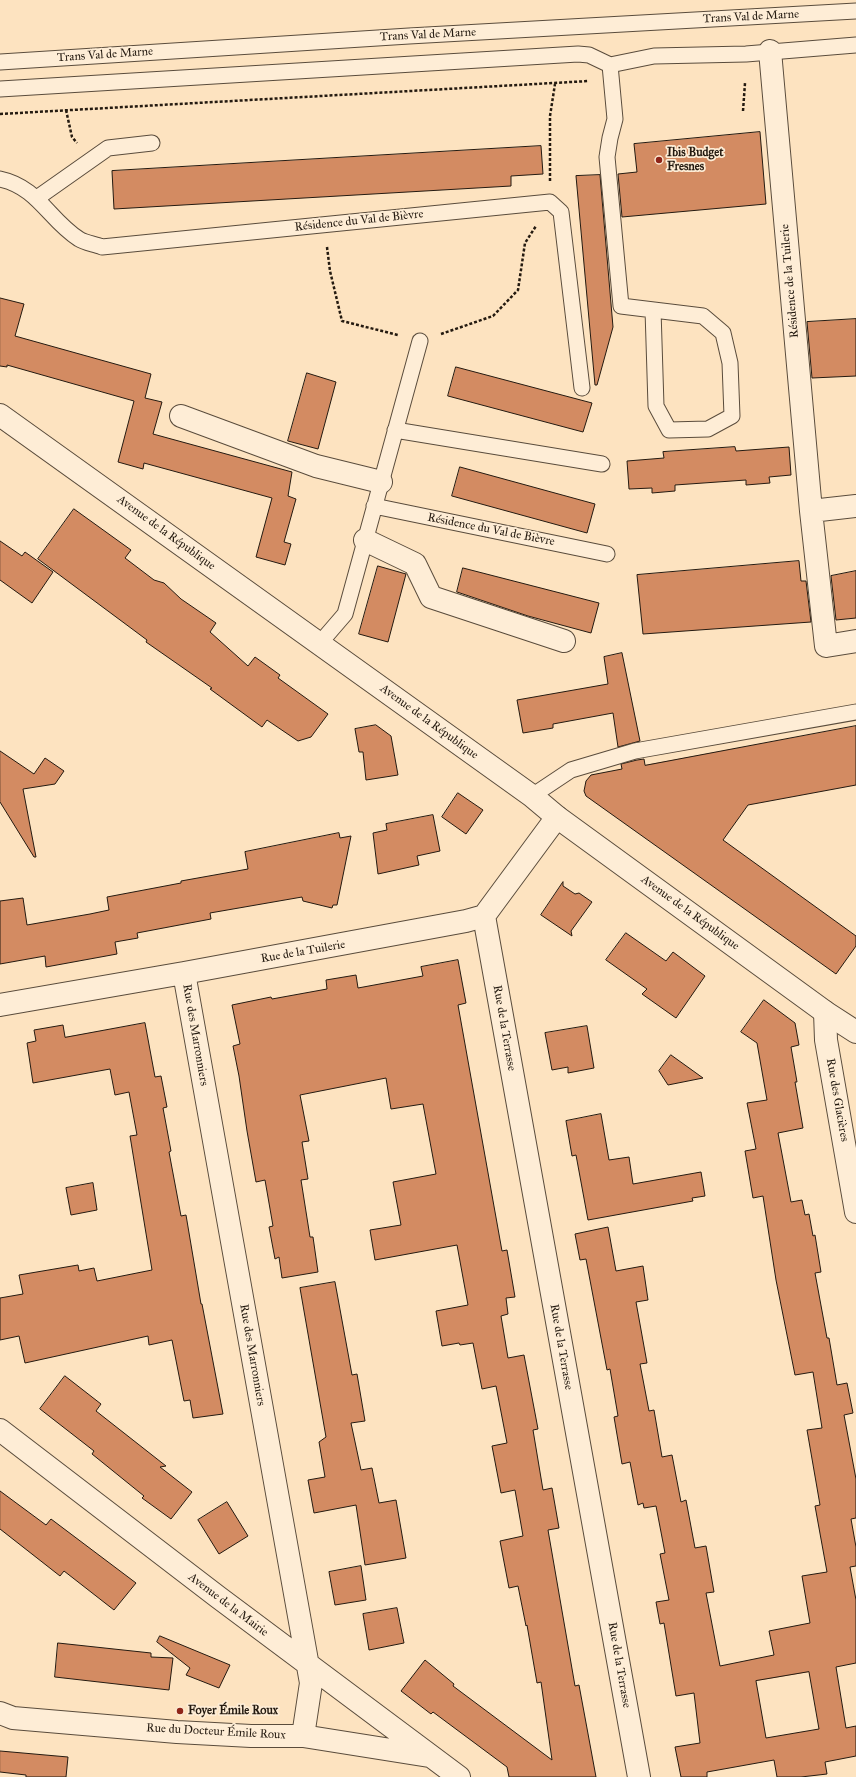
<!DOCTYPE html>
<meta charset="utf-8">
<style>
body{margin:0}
canvas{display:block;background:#fde3c0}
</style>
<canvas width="856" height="1777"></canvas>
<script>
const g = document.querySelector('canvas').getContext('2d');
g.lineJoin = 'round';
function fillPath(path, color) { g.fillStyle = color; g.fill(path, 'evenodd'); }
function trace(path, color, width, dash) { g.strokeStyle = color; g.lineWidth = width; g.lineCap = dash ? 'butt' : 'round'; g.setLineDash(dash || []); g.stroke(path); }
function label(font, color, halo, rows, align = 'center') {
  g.font = font + ' "IM FELL Great Primer",serif'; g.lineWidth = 3.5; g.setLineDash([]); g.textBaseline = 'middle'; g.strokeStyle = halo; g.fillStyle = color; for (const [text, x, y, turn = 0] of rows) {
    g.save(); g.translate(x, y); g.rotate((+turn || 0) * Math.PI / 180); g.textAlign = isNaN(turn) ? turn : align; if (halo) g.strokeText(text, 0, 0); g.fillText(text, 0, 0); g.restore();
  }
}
const building = new Path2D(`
 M760,132l6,72 -144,13 -4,-43 19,-2 -3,-28z
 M541,146l2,28 -32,2v10l-397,23 -2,-38z
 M600,175l13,152 -16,58h-2l-19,-209z
 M0,298l24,6 -9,32 136,38 -6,24 17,4 -9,32 139,38 -4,24 8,3 -12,43 7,2 -6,21 -29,-8 16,-59 -128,-35 -1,6 -25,-7 16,-61 -127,-36v2l-7,-1z
 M856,319v57l-44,2 -5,-56z
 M456,367l136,36 -9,29 -135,-36z
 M307,373l29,9 -18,67 -30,-8z
 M735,447l1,4 53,-4 2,28 -22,2 1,6 -24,2v-5l-71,5v6l-23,2v-5l-23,1 -2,-28 37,-3 -1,-6z
 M460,467l135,37 -8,29 -135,-37z
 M74,509l57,41 -6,8 29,22 10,3 17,16 35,24 -6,9 38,34 7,-9 25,18 -2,3 50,36 -17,23 -13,4 -31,-21 -5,7 -52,-38 2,-1 -66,-46 1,-2 -109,-81z
 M0,541l22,15 3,-4 28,20 -21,31 -32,-23z
 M799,561l2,20h5l5,41 -168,12 -6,-59z
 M378,566l28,8 -18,68 -29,-8z
 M463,568l136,35 -8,30 -63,-17 -71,-24z
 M856,571v47l-20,2 -5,-44z
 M622,653l18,88 -22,6 -5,-34 -60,11v4l-30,5 -6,-33 91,-16 -4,-27z
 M376,725l15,11 7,39 -32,5 -3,-28h-4l-4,-23z
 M856,726v59l-108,20 -25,35 133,96v10l-20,28 -250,-178 -2,-5 2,-10 5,-6 31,-6 -1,-5 16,-4 7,-1 1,6z
 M0,751l34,23 11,-16 19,13 -9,13 -32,5 13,68h-2l-34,-55z
 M458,793l25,17 -17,24 -24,-17z
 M433,815l7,36 -23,5 2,9 -41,9 -5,-41 14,-3 -1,-6z
 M339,833l1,5 11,-2 -14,69h-4l-1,3 -29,-7 -1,-4 -92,16 1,6 -74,14 1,5 -23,4 2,12 -71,13 -1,-11 -45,8v-63l23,-3 4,27 63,-11 19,-4 -2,-13 74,-14v-2l67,-12 -3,-17z
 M563,882v4l12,8 4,-1 13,9 -21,29 1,5 -31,-21z
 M626,933l40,28 7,-9 32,24 -29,42 -34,-24 5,-5 -41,-29z
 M458,960l8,43 -8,2 44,246 5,-1 8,47 -9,1 2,16 -7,2 7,42 16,-3 14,74 -5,1 10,60 9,-2 7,40 -11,2 27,156 4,-1 17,92h-87l-2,-10 -74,-55 -2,2 -30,-23 24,-31 29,24 -1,2 99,74 -11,-78 -4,1 -10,-58 -1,1 -8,-40 -9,2 -9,-47 23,-5 -8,-46 -14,3 -9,-47 15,-3 -11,-57 -14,3 -9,-46 -13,2 -1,-2 -17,3 -6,-35 32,-6 -11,-60 -82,15 -5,-30 31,-5 -8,-43 43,-8 -13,-70 -32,5 -5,-31 -86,17 9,46 -7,1 6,37 -7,1 9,57h3l5,35 -36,6 -3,-21 -4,2 -6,-32 4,-1 -8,-46 -9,2 -9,-51 -8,-55 -6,-30 7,-2 -8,-39 39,-8 1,2 55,-10 -1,-9 30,-5 2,13 65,-12 -2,-9z
 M764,1000l31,23 4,22 -8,2 6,35h-2l8,46 -25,5 13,69 11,-2 3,15 4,-1 4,22 2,-1 6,37 -6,1 12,65h2l8,47 10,-2 6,30 -9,2 12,64v39l-5,1 5,28v19l-6,1 6,33v63l-20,4 10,61 10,-2v30l-31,6 2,12 -26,3h-24l-3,-17 -67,12v5h-26l-6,-30 25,-4 -6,-50 -18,3 -12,-73 -4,1 -4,-22 13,-2 -9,-46 5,-1 -9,-47 -12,2 -1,-5 -5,2 -8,-43 -8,2 -8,-47 4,-1 -8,-47 -3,1 -21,-111 -6,1 -5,-26 33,-7 8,44 27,-5 5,34 -12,2 11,61 -7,1 9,47 5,-1 8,47 10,-2 9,47 5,-2 9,48 11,-2 8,46 -8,1 14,73 54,-11 -5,-24 41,-8 -8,-47 25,-4 -12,-66 5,-1 -13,-75 15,-2 -9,-56 -18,3 -19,-95 -13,-84 -10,2 -8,-47 11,-2 -9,-46 20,-3 -10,-57 -16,-11zM809,1672l10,57 -53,9 -10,-57z
 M145,1023l10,54 6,-1 6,31 -4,1 8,43 -2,1 12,64 5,-1 15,89h1l21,110 -30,4 -3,-18 -6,1 -12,-61 -23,5 -1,-9 -123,27 -6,-27 -19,4v-42l23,-4 -4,-19 59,-10 1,6 15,-3 3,13 55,-11 -22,-134 7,-1 -8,-43 -14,3 -5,-26 -77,14 -6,-40 9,-2 -2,-11 29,-5 2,12z
 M587,1026l7,42 -26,5v-6l-16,3 -7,-37z
 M671,1055l32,23 -35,7 -9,-14z
 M601,1114l8,46 20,-3 4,27 68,-12 4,24 -13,2 1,3 -105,19 -12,-65 -4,1 -6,-35z
 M93,1183l4,27 -26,5 -5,-27z
 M335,1282l17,93 5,-1 8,47 -14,2 10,47 11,-2 7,35 17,-3 10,58 -41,7 -9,-60 -42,8 -6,-33 17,-3 -6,-35 7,-5 -26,-149z
 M65,1376l36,28 -5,7 70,55 -6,1 32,25 -21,27 -29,-21 2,-2 -52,-42 2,-3 -54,-42z
 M0,1491l46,34 5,-6 85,64 -22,27 -50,-39 -4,5 -60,-47z
 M227,1502l21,34 -29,18 -21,-34z
 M361,1566l5,34 -31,5 -6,-33z
 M397,1608l7,35 -35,7 -6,-36z
 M160,1636l70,29 -11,23 -33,-13 4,-7 -33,-26z
 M58,1643l93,10v4l22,1 -4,32 -114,-13z
 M0,1751l68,6 -2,20h-40v-2l-26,-3z`);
const path = new Path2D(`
 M66,110l6,27 5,6
 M743,111l2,-28
 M0,114l589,-33
 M550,181v-65l5,-32
 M327,247l3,24 12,50 56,14
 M441,334l52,-18 25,-26 7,-47 11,-17`);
const service = new Path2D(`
 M0,62l409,-26 447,-25
 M610,65l5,54 -5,19 -3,19 14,149 82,10 20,17 7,30 2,53 -24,13 -39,1 -13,-24 -3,-96
 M0,89l578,-35 11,1 21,10 44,-9 92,-2 110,-9
 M0,179c38,8 49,41 79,60 6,4 16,5 23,8l448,-45 11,10 21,176
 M37,198l71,-50 44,-5
 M395,430l207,34
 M374,506l233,48
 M320,643l25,-29 75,-273
 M532,796l39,-26 64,-19 221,-39`);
const minor = new Path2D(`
 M770,51l41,460 15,135 30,-5
 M181,416l135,50 65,16
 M811,511l45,-5
 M365,540l50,24 16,33 133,44
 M484,916l155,861
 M184,973l127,710 -8,53
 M0,1005l184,-32 282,-52 18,-5 73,-99
 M825,1012l1,28 30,172
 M0,1430l218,167 241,180
 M0,1713l13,5 164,14 74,4h52l126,20`);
const tertiary = new Path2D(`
 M0,415l532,381 25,21 268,195 31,20`);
const markers = [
 [659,160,4,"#8f2418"],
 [180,1711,4,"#8f2418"]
];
const streetNames = [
 ["Trans Val de Marne",751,17,-3],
 ["Trans Val de Marne",428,35,-3],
 ["Trans Val de Marne",105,55,-4],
 ["Résidence du Val de Bièvre",359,221,-6],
 ["Résidence de la Tuilerie",790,281,-95],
 ["Résidence du Val de Bièvre",491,530,11],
 ["Avenue de la République",166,533,36],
 ["Avenue de la République",429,722,36],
 ["Avenue de la République",690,913,36],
 ["Rue de la Tuilerie",303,952,-10],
 ["Rue de la Terrasse",504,1028,80],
 ["Rue des Marronniers",195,1035,80],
 ["Rue des Glacières",837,1100,80],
 ["Rue de la Terrasse",561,1347,80],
 ["Rue des Marronniers",252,1355,80],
 ["Avenue de la Mairie",228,1605,37],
 ["Rue de la Terrasse",619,1665,80],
 ["Rue du Docteur Émile Roux",216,1732,3]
];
const poiNames = [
 ["Ibis Budget",667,153],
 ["Fresnes",667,167],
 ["Foyer Émile Roux",188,1711]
];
fillPath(building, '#d38b62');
trace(building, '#241a10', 1);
trace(service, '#5a4c3c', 17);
trace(minor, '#5a4c3c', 24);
trace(tertiary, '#5a4c3c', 24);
trace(path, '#241a10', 2.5, [3, 2]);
trace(service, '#feedd6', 15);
trace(minor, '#feedd6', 22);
trace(tertiary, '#feedd6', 22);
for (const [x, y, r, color] of markers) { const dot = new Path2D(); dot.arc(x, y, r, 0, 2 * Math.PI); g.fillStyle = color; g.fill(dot); trace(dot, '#feedd6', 1.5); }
label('12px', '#241a10', '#feedd6', streetNames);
label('bold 12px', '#241a10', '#feedd6', poiNames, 'left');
</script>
